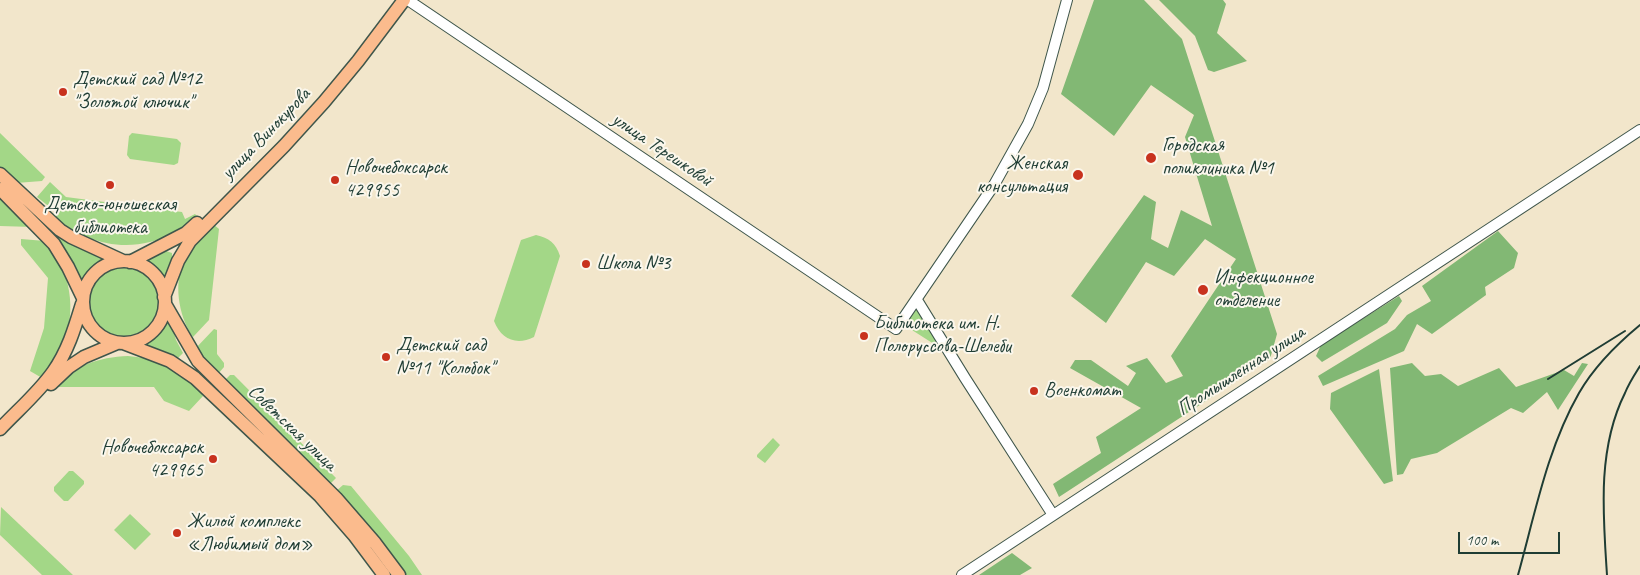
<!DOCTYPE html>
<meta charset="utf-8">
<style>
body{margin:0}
#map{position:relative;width:1640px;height:575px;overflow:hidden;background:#f2e6cb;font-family:Caveat,sans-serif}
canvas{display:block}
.scale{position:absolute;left:1458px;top:532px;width:102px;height:22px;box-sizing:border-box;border:2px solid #1f3d34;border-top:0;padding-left:6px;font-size:15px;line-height:18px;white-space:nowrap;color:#1f3d34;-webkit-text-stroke:4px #fbf7ec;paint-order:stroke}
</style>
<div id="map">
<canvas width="1640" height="575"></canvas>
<div class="scale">100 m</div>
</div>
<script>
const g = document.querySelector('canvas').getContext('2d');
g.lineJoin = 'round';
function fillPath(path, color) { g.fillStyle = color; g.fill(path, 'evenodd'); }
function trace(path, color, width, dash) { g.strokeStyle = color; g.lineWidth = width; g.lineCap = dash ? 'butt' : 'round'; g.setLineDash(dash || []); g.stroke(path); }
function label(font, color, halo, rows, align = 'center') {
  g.font = font + ' Caveat,sans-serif'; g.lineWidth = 4; g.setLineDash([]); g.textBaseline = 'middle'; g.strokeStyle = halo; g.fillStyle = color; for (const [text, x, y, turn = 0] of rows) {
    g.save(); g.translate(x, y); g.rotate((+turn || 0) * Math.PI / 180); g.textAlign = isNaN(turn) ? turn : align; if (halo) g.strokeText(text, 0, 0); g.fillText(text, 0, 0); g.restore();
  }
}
const green = new Path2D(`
 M0,133l45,44 -3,4 -26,2 -16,-16z
 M132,133l45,6 4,4 -3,20 -4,2 -44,-6 -3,-4 2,-19z
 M0,178l103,80c-5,9 -15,16 -21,24l-82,-99z
 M50,182l16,15 116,15 3,7 10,-5 4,4c-10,6 -20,13 -30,18 -6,3 -13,4 -19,6 -35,9 -69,-3 -98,-25l4,-5 -19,-15z
 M0,197l33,30 -33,-1z
 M213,224l6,5 -10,91 -16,17c-15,-21 -20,-56 -8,-80 7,-12 19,-23 28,-33z
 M536,235c13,3 20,8 24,21l-26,81c-18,9 -33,2 -40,-16l27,-81z
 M21,239l24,2c26,29 32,69 18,105 -2,5 -3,10 -6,14 -4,7 -10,12 -15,18l-12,-7 14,-43 4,-50 -27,-33z
 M166,251l6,2v5l-6,18h-6l-13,-12 1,-8z
 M90 302a34 34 0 1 1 68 0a34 34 0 1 1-68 0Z
 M917,306l28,45 -41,-26z
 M165,321l6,1 5,18 7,13 -7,7 -33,-12 1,-7c10,-4 16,-10 21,-20z
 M214,329l3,1v24l7,9v4l-6,7 -23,-25z
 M128,356l17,2 23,6 31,20 4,12 -14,15 -25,-10 -10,-14h-101c20,-21 46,-30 75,-31z
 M230,375h4l102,103 -5,5 -7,-2 -99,-101z
 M773,438l7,7 -15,18 -8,-6v-2z
 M69,471h4l11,10v3l-16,17h-4l-10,-10v-4z
 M343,485l8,1 58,70 13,19h-20l-67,-83z
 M1,507l72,68h-31l-42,-40z
 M130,514l21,20 -16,16 -21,-20z`);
const forest = new Path2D(`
 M1094,0h50l38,39 95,295 -7,25 -211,138 -6,-13 48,-31 -5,-16 45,-29 -71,-40 5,-8h16l37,26 8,-13 -10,-7 21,-8 19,25 17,-7 -12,-20 65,-97 -31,-20 -31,37 -28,-14 -40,61 -35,-27 73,-101 12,7 -5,37 17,9 13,-38 31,16 -27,-89 9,-22 -43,-30 -37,51 -53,-42z
 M1159,0h64l3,4 -9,29 30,28 -33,11 -6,-2 -13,-34z
 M1498,231l20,22 -4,15 -29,19 1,8 -54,39 -15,-10 -13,27 -81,35 -5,-10 77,-47 12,-14 24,-14 -9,-15z
 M1399,296l3,5 -15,22 -65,39 -6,-6 5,-11z
 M1412,363l13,13 16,-2 17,12 41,-18 17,19 48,-17 10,6 8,-13 6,1 -30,46 -11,-18 -24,21 -12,-5 -74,45 -26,6 -8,15 -6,1 -7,-107z
 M1379,369l14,112 -9,3 -54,-75 1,-16z
 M1012,553l20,15 -12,7h-41z`);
const minor = new Path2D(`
 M408,0l488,329 98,-144 34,-61 15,-36 24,-88
 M917,300l48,78 88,137
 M962,575l678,-445`);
const major = new Path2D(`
 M0,174l60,56 11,7 52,24
 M0,189l54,55 14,23 15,31
 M83 302a41 41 0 1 1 82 0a41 41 0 1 1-82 0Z
 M130,262l56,-29 11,-10
 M164,297l14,-36 12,-20 94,-95 40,-44 34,-41 46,-61
 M165,304l33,57 138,137 39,45 24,32
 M123,343l47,18 25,17 125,118 34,39 30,40
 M51,384l18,-17 15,-10 33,-14
 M0,429c18,-19 38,-36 53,-57 15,-21 22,-45 29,-68`);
const rail = new Path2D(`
 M1548,379l77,-48
 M1518,575c17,-61 29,-126 61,-182 15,-26 38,-49 61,-68
 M1607,575c-4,-61 -10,-126 18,-182 4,-10 10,-19 15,-27`);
const markers = [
 [63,92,5,"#c8321e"],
 [1151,158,6,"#c8321e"],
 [1078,175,6,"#c8321e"],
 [335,180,5,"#c8321e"],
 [110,185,5,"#c8321e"],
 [586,264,5,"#c8321e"],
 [1203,290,6,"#c8321e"],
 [864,336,5,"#c8321e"],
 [386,357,5,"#c8321e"],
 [1034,391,5,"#c8321e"],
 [213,459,5,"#c8321e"],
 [177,533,5,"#c8321e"]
];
const poiNames = [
 ["Детский сад №12",73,80],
 ["\"Золотой ключик\"",73,103],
 ["Городская",1162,146],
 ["поликлиника №1",1162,169],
 ["Женская",1067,164,"right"],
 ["консультация",1067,187,"right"],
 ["Новочебоксарск",345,168],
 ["429955",345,191],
 ["Детско-юношеская",110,205,"center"],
 ["библиотека",110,228,"center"],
 ["Школа №3",596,264],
 ["Инфекционное",1214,278],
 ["отделение",1214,301],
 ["Библиотека им. Н.",874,324],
 ["Полоруссова-Шелеби",874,347],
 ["Детский сад",396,346],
 ["№11 \"Колобок\"",396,369],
 ["Военкомат",1044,391],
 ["Новочебоксарск",203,448,"right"],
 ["429965",203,471,"right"],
 ["Жилой комплекс",187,522],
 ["«Любимый дом»",187,545]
];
const streetNames = [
 ["улица Винокурова",266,134,-46],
 ["улица Терешковой",662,150,34],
 ["Промышленная улица",1241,371,-33],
 ["Советская улица",292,428,44]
];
fillPath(green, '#a3d787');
fillPath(forest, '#82b874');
trace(minor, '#3f564b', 12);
trace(major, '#3f564b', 15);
trace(minor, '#fff', 10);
trace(major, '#fbbb8d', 12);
trace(rail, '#1f3d34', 2);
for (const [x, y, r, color] of markers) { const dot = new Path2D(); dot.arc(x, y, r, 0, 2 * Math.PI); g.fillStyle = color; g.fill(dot); trace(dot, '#fbf7ec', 2); }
label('20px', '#1f3d34', '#fbf7ec', poiNames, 'left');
label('20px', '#1f3d34', '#fbf7ec', streetNames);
</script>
